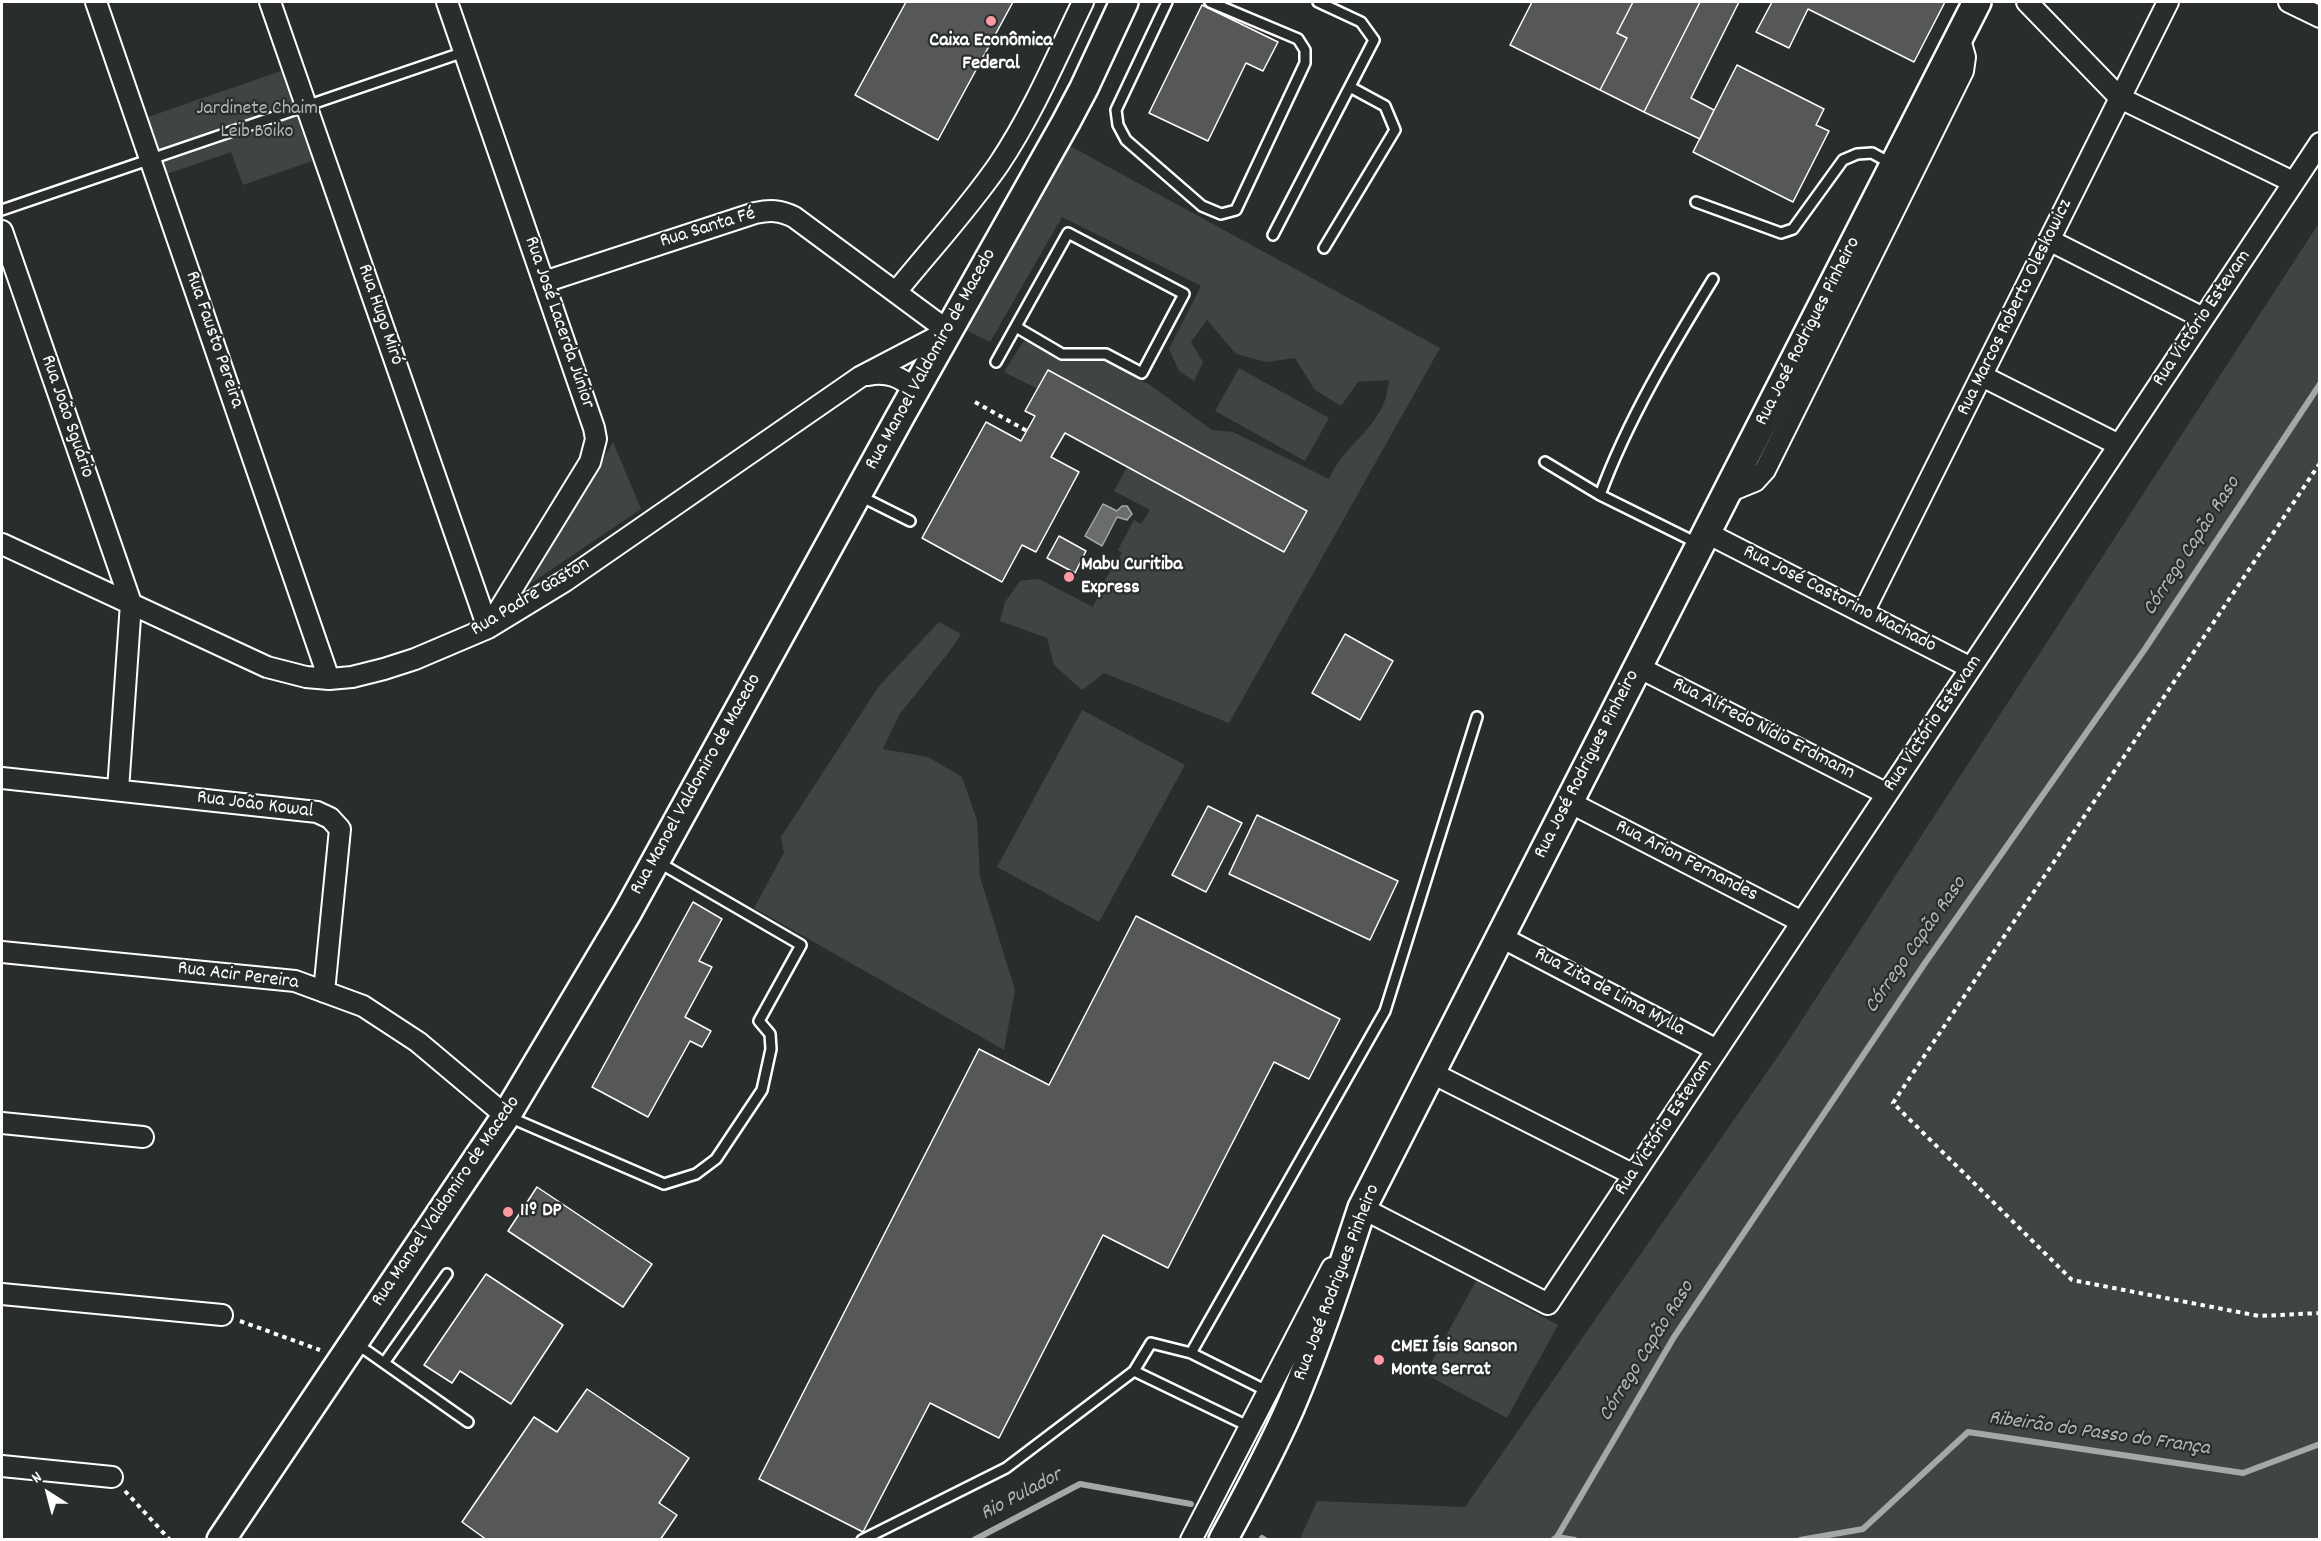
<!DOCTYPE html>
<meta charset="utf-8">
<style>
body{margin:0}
#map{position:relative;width:2321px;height:1541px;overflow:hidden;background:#2a2d2e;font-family:Dekko,sans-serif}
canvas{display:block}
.frame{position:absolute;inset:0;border:3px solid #fff;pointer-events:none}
.north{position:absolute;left:18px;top:1463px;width:60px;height:60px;-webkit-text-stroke:4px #2a2d2e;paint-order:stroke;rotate:324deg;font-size:16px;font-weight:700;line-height:24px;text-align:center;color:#fff}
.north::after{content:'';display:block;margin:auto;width:21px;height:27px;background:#fff;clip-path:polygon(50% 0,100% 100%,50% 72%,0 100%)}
</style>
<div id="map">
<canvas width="2321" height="1541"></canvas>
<div class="frame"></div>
<div class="north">N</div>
</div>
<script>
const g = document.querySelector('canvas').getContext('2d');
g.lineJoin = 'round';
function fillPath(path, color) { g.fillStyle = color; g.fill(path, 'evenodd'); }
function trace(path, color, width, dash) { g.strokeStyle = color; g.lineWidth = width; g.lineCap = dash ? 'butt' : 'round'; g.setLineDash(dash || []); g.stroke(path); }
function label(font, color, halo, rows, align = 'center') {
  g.font = font + ' Dekko,sans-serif'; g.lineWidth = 4.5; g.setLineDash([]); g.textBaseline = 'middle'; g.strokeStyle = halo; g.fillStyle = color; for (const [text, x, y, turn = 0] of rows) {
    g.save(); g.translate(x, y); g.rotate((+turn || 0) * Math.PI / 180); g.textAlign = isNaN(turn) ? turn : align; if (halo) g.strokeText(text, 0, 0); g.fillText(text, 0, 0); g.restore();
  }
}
const green = new Path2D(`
 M281,71l31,90 -69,24 -12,-33 -64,22 -19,-57z
 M1061,141l379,207 -211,375 -125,-50 -22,17 -28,-25 -7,-27 -47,-17 5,-19 15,-21 19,-2 54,28 14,-31 15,-23 -4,-3 16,-30 7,4 9,-14 -36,-19 13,-24 157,85 23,-42 -259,-140 -10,19 -34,-17 21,-33 37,21h41l47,25 62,45 21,2 96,47c12,-29 43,-47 55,-76 3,-7 4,-16 5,-23l-31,2 -17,24 -26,-16 -20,-32 -29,4 -30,-8 -29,-34 -16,22 12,20 -9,19 -15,-10 -10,-22 32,-63 -139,-69 -72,125 -30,-15z
 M2319,223v1316h-1019l17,-38 148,6 318,-458z
 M1239,368l90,50 -24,43 -90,-50z
 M613,442l28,67 -111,75z
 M939,622l22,12 -12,18 -50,63 -16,34 45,8 34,20 15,43 3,57 35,113 -11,60 -250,-142 30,-55 -3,-16 98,-151z
 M1082,710l103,55 -86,157 -102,-55z
 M1476,1281l82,44 -51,93 -82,-44z`);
const water = new Path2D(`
 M1103,504l14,7 5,-5h5l5,8 -5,6 -10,-3 -15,29 -17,-10z`);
const stream = new Path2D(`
 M1557,1537l18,3
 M1262,1538l3,2
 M974,1540l106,-56 111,20
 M1553,1540l4,-3 117,-200 251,-374 220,-314 175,-265
 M1800,1540l63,-11 105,-97 275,41 77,-29`);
const building = new Path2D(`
 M906,2h107l-75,138 -83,-45z
 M1532,2h101l-16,31 10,5 -27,52 -90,-45z
 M1633,2h67l-56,110 -44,-22 27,-52 -10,-5z
 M1700,2h39l-48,96 23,12 -14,29 -56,-27z
 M1772,2h173l-31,60 -106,-53 -19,39 -33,-16z
 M1202,5l76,37 -15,29 -17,-8 -38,78 -59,-28z
 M1737,65l87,44 -8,16 13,6 -36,71 -100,-50z
 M1048,370l259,141 -23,41 -219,-119 -14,24 28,15 -43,80 -14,-7 -20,37 -80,-44 64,-116 35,19 14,-25 -10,-5z
 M1059,536l27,15 -11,22 -28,-15z
 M1345,634l48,27 -33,59 -48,-27z
 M1208,806l34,17 -36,69 -34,-17z
 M1257,815l141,66 -28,59 -141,-66z
 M693,902l29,17 -23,42 13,6 -27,50 26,14 -9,16 -12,-6 -42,76 -56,-30z
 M1136,916l204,103 -31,60 -35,-17 -106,206 -65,-33 -104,203 -69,-35 -67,129 -104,-53 220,-430 70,36z
 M537,1187l115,77 -29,43 -115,-76z
 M486,1274l77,51 -52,79 -51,-33 -8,12 -28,-18z
 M587,1389l102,69 -30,45 18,12 -17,25h-173l-25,-18 72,-105 23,15z`);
const path = new Path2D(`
 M975,402l52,29
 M2320,463l-427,640 179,177 187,36 61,-3
 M240,1321l80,29
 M125,1491l45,49`);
const lane = new Path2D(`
 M1167,2l-51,108 2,15 8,15 76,66 19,8 15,-4 69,-147v-13l-7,-11 -88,-37
 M1696,202l85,31 12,-4 50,-69 14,-6 15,-1 20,11
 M2,210l462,-158
 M1273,235l101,-195 -13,-18 -43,-20
 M1324,248l71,-118 -10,-24 -35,-19
 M996,362l72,-129 116,61 -42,79 -36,-19h-44l-46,-27
 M1545,462l55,33 99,49
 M1600,495c28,-76 71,-147 113,-216
 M860,496l50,25
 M509,1117l155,67 32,-10 20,-15 46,-69 9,-41 -1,-15 -11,-13 42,-76 -143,-83
 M355,1345l12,6 101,71
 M1191,1353l194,-342 92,-294
 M384,1363l63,-89
 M1134,1371l116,56
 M862,1540l144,-72 128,-97 17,-28 40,10 78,39`);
const street = new Path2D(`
 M96,2l233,677
 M270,2l218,626
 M447,2l147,426 2,11 -6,23 -102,166
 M2027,2l93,96 173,84
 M2289,2l31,15
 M2,231l129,372 -13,187
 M2049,240l154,78
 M896,292c34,-42 72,-83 103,-128 34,-51 58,-108 84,-162
 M868,375c20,-4 32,2 47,14
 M1982,376l137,69
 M1728,492l27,-11 10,-11 198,-399 2,-14 -6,-21
 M1707,533l264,135
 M2,544l265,123 39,10 23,2 23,-2 32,-8 31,-10 73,-31 77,-47 295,-204 88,-46 -154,-114c-14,-7 -24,-7 -39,-4l-211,69
 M1863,613l305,-611
 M1638,667l249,127
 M2,778l315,34 13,6 10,11 -16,163
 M1569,802l233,120
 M1501,937l216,113
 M2,952l293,29 68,25 55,36 88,74
 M1432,1073l202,102
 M2,1123l141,14
 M1356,1221l6,-13 186,96 772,-1161
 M2,1294l220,21
 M2,1466l110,11
 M1191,1540l141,-272`);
const secondary = new Path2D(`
 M221,1540l285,-424 121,-203 274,-498 165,-293 18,-34 40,-86
 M1223,1540c24,-44 47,-87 67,-132 28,-65 50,-133 72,-200l615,-1206`);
const markers = [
 [991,21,6,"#ff9aa2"],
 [1069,577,6,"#ff9aa2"],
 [508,1212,6,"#ff9aa2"],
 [1379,1360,6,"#ff9aa2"]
];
const poiNames = [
 ["Caixa Econômica",991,42,"center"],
 ["Federal",991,65,"center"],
 ["Mabu Curitiba",1081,566],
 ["Express",1081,589],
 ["11º DP",520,1212],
 ["CMEI Ísis Sanson",1391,1348],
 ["Monte Serrat",1391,1371]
];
const parkNames = [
 ["Jardinete Chaim",257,110],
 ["Leib Boiko",257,133]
];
const streetNames = [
 ["Rua Santa Fé",708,229,-17],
 ["Rua Marcos Roberto Oleskowicz",2016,308,-64],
 ["Rua Hugo Miró",379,315,71],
 ["Rua Victório Estevam",2203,319,-56],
 ["Rua José Lacerda Júnior",558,323,71],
 ["Rua José Rodrigues Pinheiro",1809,332,-63],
 ["Rua Fausto Pereira",213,340,71],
 ["Rua Manoel Valdomiro de Macedo",932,360,-61],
 ["Rua João Sguário",66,417,71],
 ["Rua Padre Gaston",531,598,-31],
 ["Rua José Castorino Machado",1839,600,27],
 ["Rua Victório Estevam",1934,724,-56],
 ["Rua Alfredo Nídio Erdmann",1763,730,27],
 ["Rua José Rodrigues Pinheiro",1588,765,-63],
 ["Rua Manoel Valdomiro de Macedo",697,785,-61],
 ["Rua João Kowal",255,806,7],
 ["Rua Arion Fernandes",1686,862,27],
 ["Rua Acir Pereira",238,977,7],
 ["Rua Zita de Lima Mylla",1609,993,28],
 ["Rua Victório Estevam",1665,1128,-56],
 ["Rua Manoel Valdomiro de Macedo",447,1202,-56],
 ["Rua José Rodrigues Pinheiro",1338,1283,-69]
];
const waterNames = [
 ["Córrego Capão Raso",2193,547,-57],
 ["Córrego Capão Raso",1917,946,-55],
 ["Córrego Capão Raso",1648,1352,-58],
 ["Ribeirão do Passo do França",2099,1435,8],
 ["Rio Pulador",1022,1496,-28]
];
fillPath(green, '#414445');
fillPath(water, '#6a6c6d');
trace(water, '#a6a7a7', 1.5);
trace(stream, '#a6a7a7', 6);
fillPath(building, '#555758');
trace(building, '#fff', 1.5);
trace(lane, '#fff', 14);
trace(street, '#fff', 24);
trace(secondary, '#fff', 32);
trace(path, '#fff', 4, [4.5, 4.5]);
trace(lane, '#2a2d2e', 9);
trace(street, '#2a2d2e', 20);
trace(secondary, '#2a2d2e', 27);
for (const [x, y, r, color] of markers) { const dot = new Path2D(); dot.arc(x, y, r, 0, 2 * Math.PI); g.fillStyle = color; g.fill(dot); trace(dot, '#2a2d2e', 2); }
label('bold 20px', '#fff', '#2a2d2e', poiNames, 'left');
label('20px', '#b3b4b5', '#2a2d2e', parkNames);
label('20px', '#fff', '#2a2d2e', streetNames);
label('italic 21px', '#b4b6b6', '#2a2d2e', waterNames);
</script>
